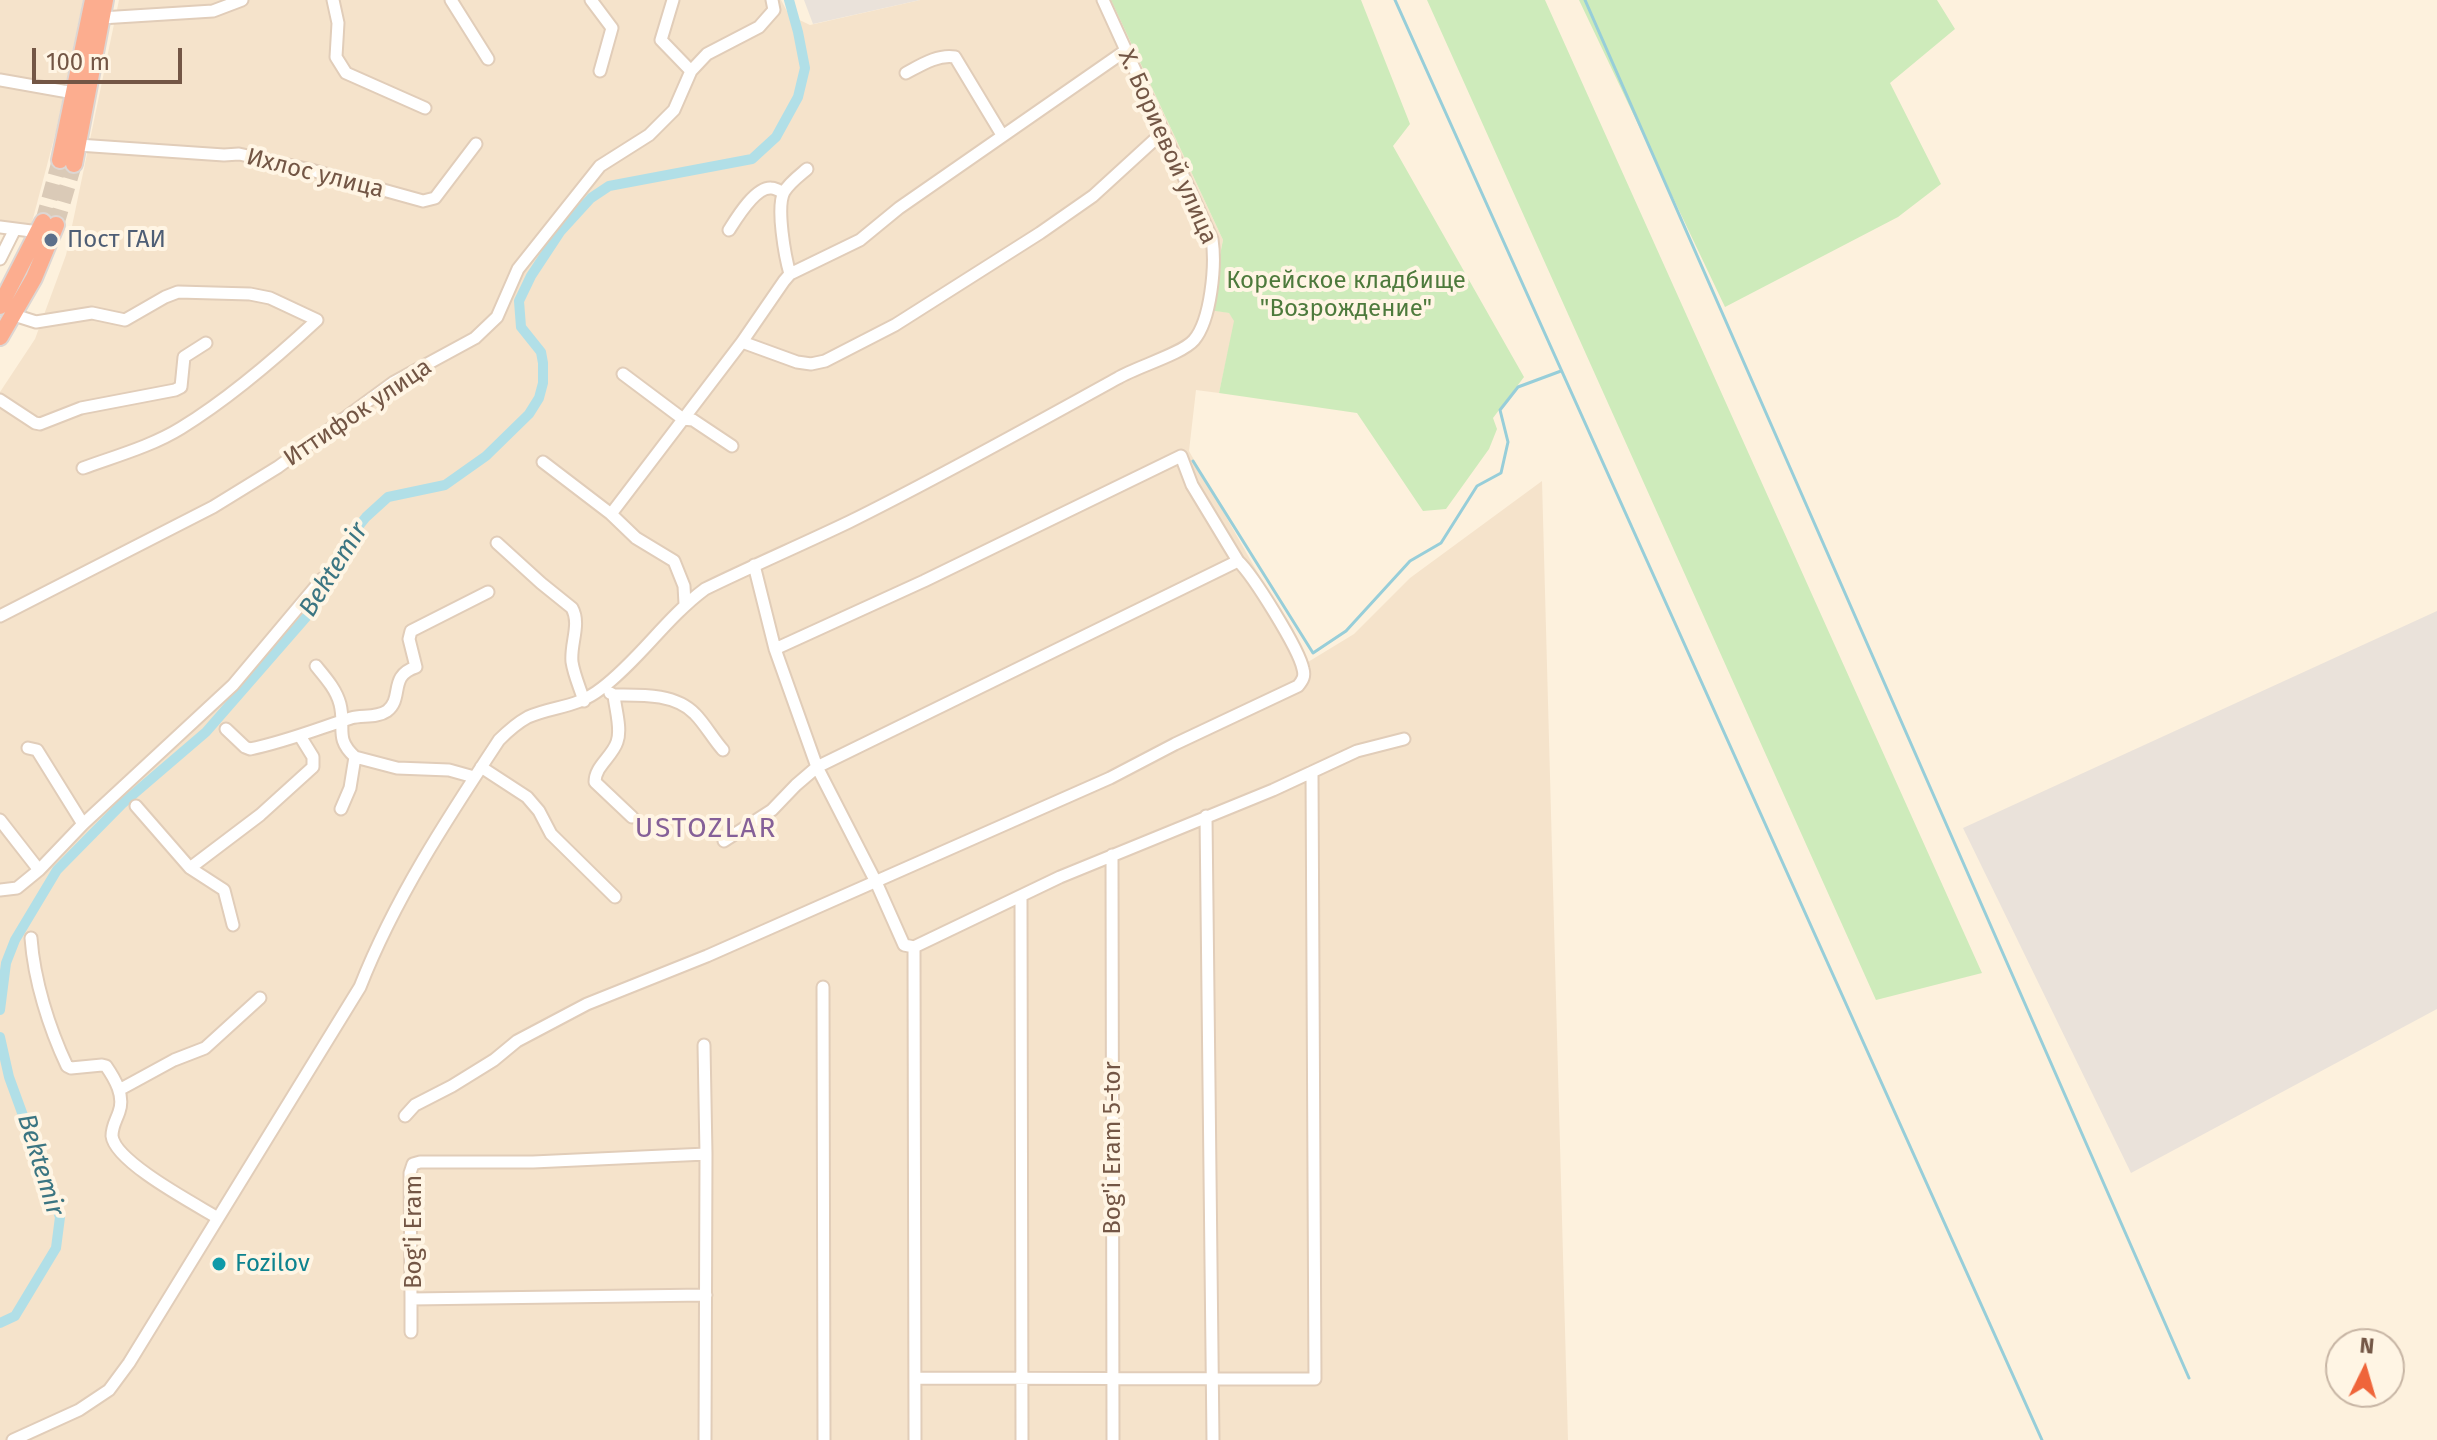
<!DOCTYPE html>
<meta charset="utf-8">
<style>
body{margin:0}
#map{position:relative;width:2437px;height:1440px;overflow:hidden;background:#fdf1dd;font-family:"Fira Sans",sans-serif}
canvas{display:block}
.north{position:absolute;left:2325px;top:1328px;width:80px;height:80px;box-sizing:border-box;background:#fff5e4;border:2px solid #c7b5a4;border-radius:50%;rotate:5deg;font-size:22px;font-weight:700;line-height:32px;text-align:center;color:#735645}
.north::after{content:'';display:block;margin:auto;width:28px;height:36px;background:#ef653a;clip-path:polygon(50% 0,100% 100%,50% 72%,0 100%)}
.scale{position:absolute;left:32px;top:48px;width:150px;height:36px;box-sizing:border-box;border:4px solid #735645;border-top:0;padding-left:10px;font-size:24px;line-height:28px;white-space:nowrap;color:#735645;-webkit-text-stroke:6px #fff5e4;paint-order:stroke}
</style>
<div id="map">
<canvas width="2437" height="1440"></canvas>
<div class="north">N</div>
<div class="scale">100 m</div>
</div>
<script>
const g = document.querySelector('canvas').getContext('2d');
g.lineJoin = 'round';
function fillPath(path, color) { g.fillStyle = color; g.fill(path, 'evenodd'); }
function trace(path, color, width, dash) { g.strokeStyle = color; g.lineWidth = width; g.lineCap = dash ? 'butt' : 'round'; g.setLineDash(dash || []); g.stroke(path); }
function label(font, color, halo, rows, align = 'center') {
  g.font = font + ' "Fira Sans",sans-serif'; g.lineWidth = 8; g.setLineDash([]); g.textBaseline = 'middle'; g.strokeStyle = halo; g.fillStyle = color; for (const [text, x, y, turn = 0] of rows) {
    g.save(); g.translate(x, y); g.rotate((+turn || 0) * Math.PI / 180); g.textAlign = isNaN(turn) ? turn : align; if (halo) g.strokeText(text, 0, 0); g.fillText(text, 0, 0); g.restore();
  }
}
const residential = new Path2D(`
 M0,0h83l-27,131 -25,95 -31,-4z
 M119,0h662l8,15 21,10 110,-25h191l112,240 -14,69 20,4 6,8 -16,72 -23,-3 -7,61 119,211 46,-28 56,-56 132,-97 26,959h-1568v-1048l35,-53 31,-84z`);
const industrial = new Path2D(`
 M804,0h116l-107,24z
 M2437,611v398l-306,164 -168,-345z`);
const green = new Path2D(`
 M1111,0h250l49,124 -17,22 131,231 -31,41 4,11 -8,20 -43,60 -23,2 -66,-98 -138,-20 15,-72 -5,-8 -20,-3 14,-70z
 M1427,0h118l437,973 -106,27z
 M1579,0h358l18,29 -65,54 51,101 -43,33 -173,90z`);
const stream = new Path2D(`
 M1395,0l647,1440
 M1585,0l604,1378
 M1193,461l120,192 33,-22 64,-70 31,-18 36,-57 24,-13 7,-31 -8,-32 18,-23 43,-16`);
const canal = new Path2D(`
 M0,1010l6,-47 9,-23 42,-70 65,-66 84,-72 109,-125 17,-27 18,-43 16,-20 22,-20 57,-12 41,-29 43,-42 10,-16 4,-15v-20l-2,-11 -20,-25 -2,-26 12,-25 29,-44 31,-34 18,-12 143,-27 24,-22 22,-40 7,-29 -7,-36 -9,-32
 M0,1037l9,40 51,140 -4,31 -41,68 -15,7`);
const highwayTunnel = new Path2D(`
 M43,222l17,-62
 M56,225l18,-61`);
const minor = new Path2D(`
 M333,0l5,23 -2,34 10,16 79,35
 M451,0l37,59
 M591,0l21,28 -12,43
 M673,0l-12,40 30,31
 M101,18l112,-7 29,-11
 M906,73c15,-8 32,-19 49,-16l47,78
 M0,80l74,13
 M78,145l146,10 15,-1 72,16 112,31 12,-3 41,-54
 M0,227l39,5
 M729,230c7,-11 26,-43 42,-42 3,0 10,3 12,5
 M0,259l15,-30
 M790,274c-5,-17 -14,-67 -6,-82 5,-9 16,-17 23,-23
 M14,315l22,7 56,-9 33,7 40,-23 13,-5 72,2 20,4 47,22c-42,39 -87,78 -136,108 -29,18 -65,28 -98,40
 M742,342l55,20 14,2 14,-3 70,-36 145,-92 53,-37 70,-64
 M623,374l60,45 10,1 39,26
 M0,400l35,23 5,1 41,-16 94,-18 6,-3 3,-30 22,-14
 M543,462l68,52
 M497,543l44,40 31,25c9,16 -2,36 0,54 2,13 8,26 12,39
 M754,565l21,84 42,118 59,115 28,63 10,2 146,-70 213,-87 84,-39 47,-12
 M685,604l-1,-18 -10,-25 -38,-23 -25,-24 131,-172 42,-61 6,-7 70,-34 39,-32 226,-157
 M0,616l213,-109 65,-40 116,-85 81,-44 22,-21 21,-48 82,-103 49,-31 25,-25 17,-39 16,-17 52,-27 15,-17 -2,-10
 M316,666c9,11 20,23 24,38 6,24 -6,34 15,53l-5,31 -9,21
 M610,693l4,2c26,0 61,-2 81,19 10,10 18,25 28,36
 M614,695c1,13 8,34 3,47 -5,15 -22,24 -22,40l37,35
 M226,729l19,18 5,2c35,-7 67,-20 101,-31 11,-3 26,0 36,-7 17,-13 1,-35 29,-44l-7,-28 2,-8 77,-39
 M28,748l9,2 46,74
 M355,757l42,11 52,2 25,7
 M481,767l46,30 12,14 12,23 64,63
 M136,806l54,62 34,22 9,35
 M1206,816l7,624
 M0,820l39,50
 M724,841l48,-31 24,-25 21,-18 421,-206
 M1112,855l1,585
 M190,868l70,-53 53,-48v-10l-13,-21
 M0,890l17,-2 22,-18 44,-46 150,-139 89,-106
 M1021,897l1,543
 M31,938c3,42 18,90 36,128l4,2 31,-3 4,1c9,13 19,30 13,46 -3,9 -7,14 -7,24 3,26 83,68 106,82
 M914,947l1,493
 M823,987l1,453
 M704,1045l2,109 -1,286
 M119,1090l55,-30 31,-12 55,-50
 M405,1116l10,-11 37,-19 42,-26 23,-19 70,-37 120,-48 403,-178 65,-34 123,-58c5,-6 7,-10 5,-17 -4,-20 -50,-94 -65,-108l-46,-76 -11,-29 -257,125 -149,68
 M706,1295l-295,4 -1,-126 3,-9 7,-2h113l173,-8
 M411,1299v33
 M915,1378l400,1 -3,-607
 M13,1440l66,-30 30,-20 20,-27 231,-376c35,-89 87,-168 139,-247 9,-9 18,-17 29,-23 28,-12 47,-8 74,-29 38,-29 64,-70 103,-99 47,-23 96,-44 144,-67 91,-45 180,-95 269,-144 18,-11 64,-24 76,-38 17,-20 22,-75 18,-101l-109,-239`);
const highway = new Path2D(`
 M60,160l33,-160
 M74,164l31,-164
 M0,306l43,-84
 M0,337l34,-59 22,-53`);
const markers = [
 [51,240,8,"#5c6f8a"],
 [219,1264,8,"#0f9aa8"]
];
const streetNames = [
 ["Х. Бориевой улица",1167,147,66],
 ["Ихлос улица",315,174,14],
 ["Иттифок улица",358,413,-34],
 ["Bog'i Eram 5-tor",1113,1148,-90],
 ["Bog'i Eram",414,1232,-90]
];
const serviceNames = [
 ["Пост ГАИ",67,240]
];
const parkNames = [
 ["Корейское кладбище",1346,281],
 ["\"Возрождение\"",1346,309]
];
const cultureNames = [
 ["Fozilov",235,1264]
];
const waterNames = [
 ["Bektemir",334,570,-58],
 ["Bektemir",40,1165,73]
];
const quarterNames = [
 ["USTOZLAR",706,829]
];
fillPath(residential, '#f5e3cb');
fillPath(industrial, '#eae2da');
fillPath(green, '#ceebbb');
trace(stream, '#97ced9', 3);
trace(canal, '#b1dfe7', 10);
trace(highwayTunnel, '#dacab7', 16, [16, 8]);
trace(minor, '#e1cdb9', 15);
trace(highway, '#ddd6d2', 20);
trace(minor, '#fff', 11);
trace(highway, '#fcad8f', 16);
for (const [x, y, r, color] of markers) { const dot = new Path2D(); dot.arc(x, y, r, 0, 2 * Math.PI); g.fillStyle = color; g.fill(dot); trace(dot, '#fff5e4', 3); }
label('24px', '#735645', '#fff5e4', streetNames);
label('24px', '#4e5e75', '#fff5e4', serviceNames, 'left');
label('24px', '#4d7a3c', '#fff5e4', parkNames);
label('24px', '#0d838f', '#fff5e4', cultureNames, 'left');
label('italic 26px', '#3b7582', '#fff5e4', waterNames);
g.letterSpacing = '2px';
label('28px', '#856098', '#fff5e4', quarterNames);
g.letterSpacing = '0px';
</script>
